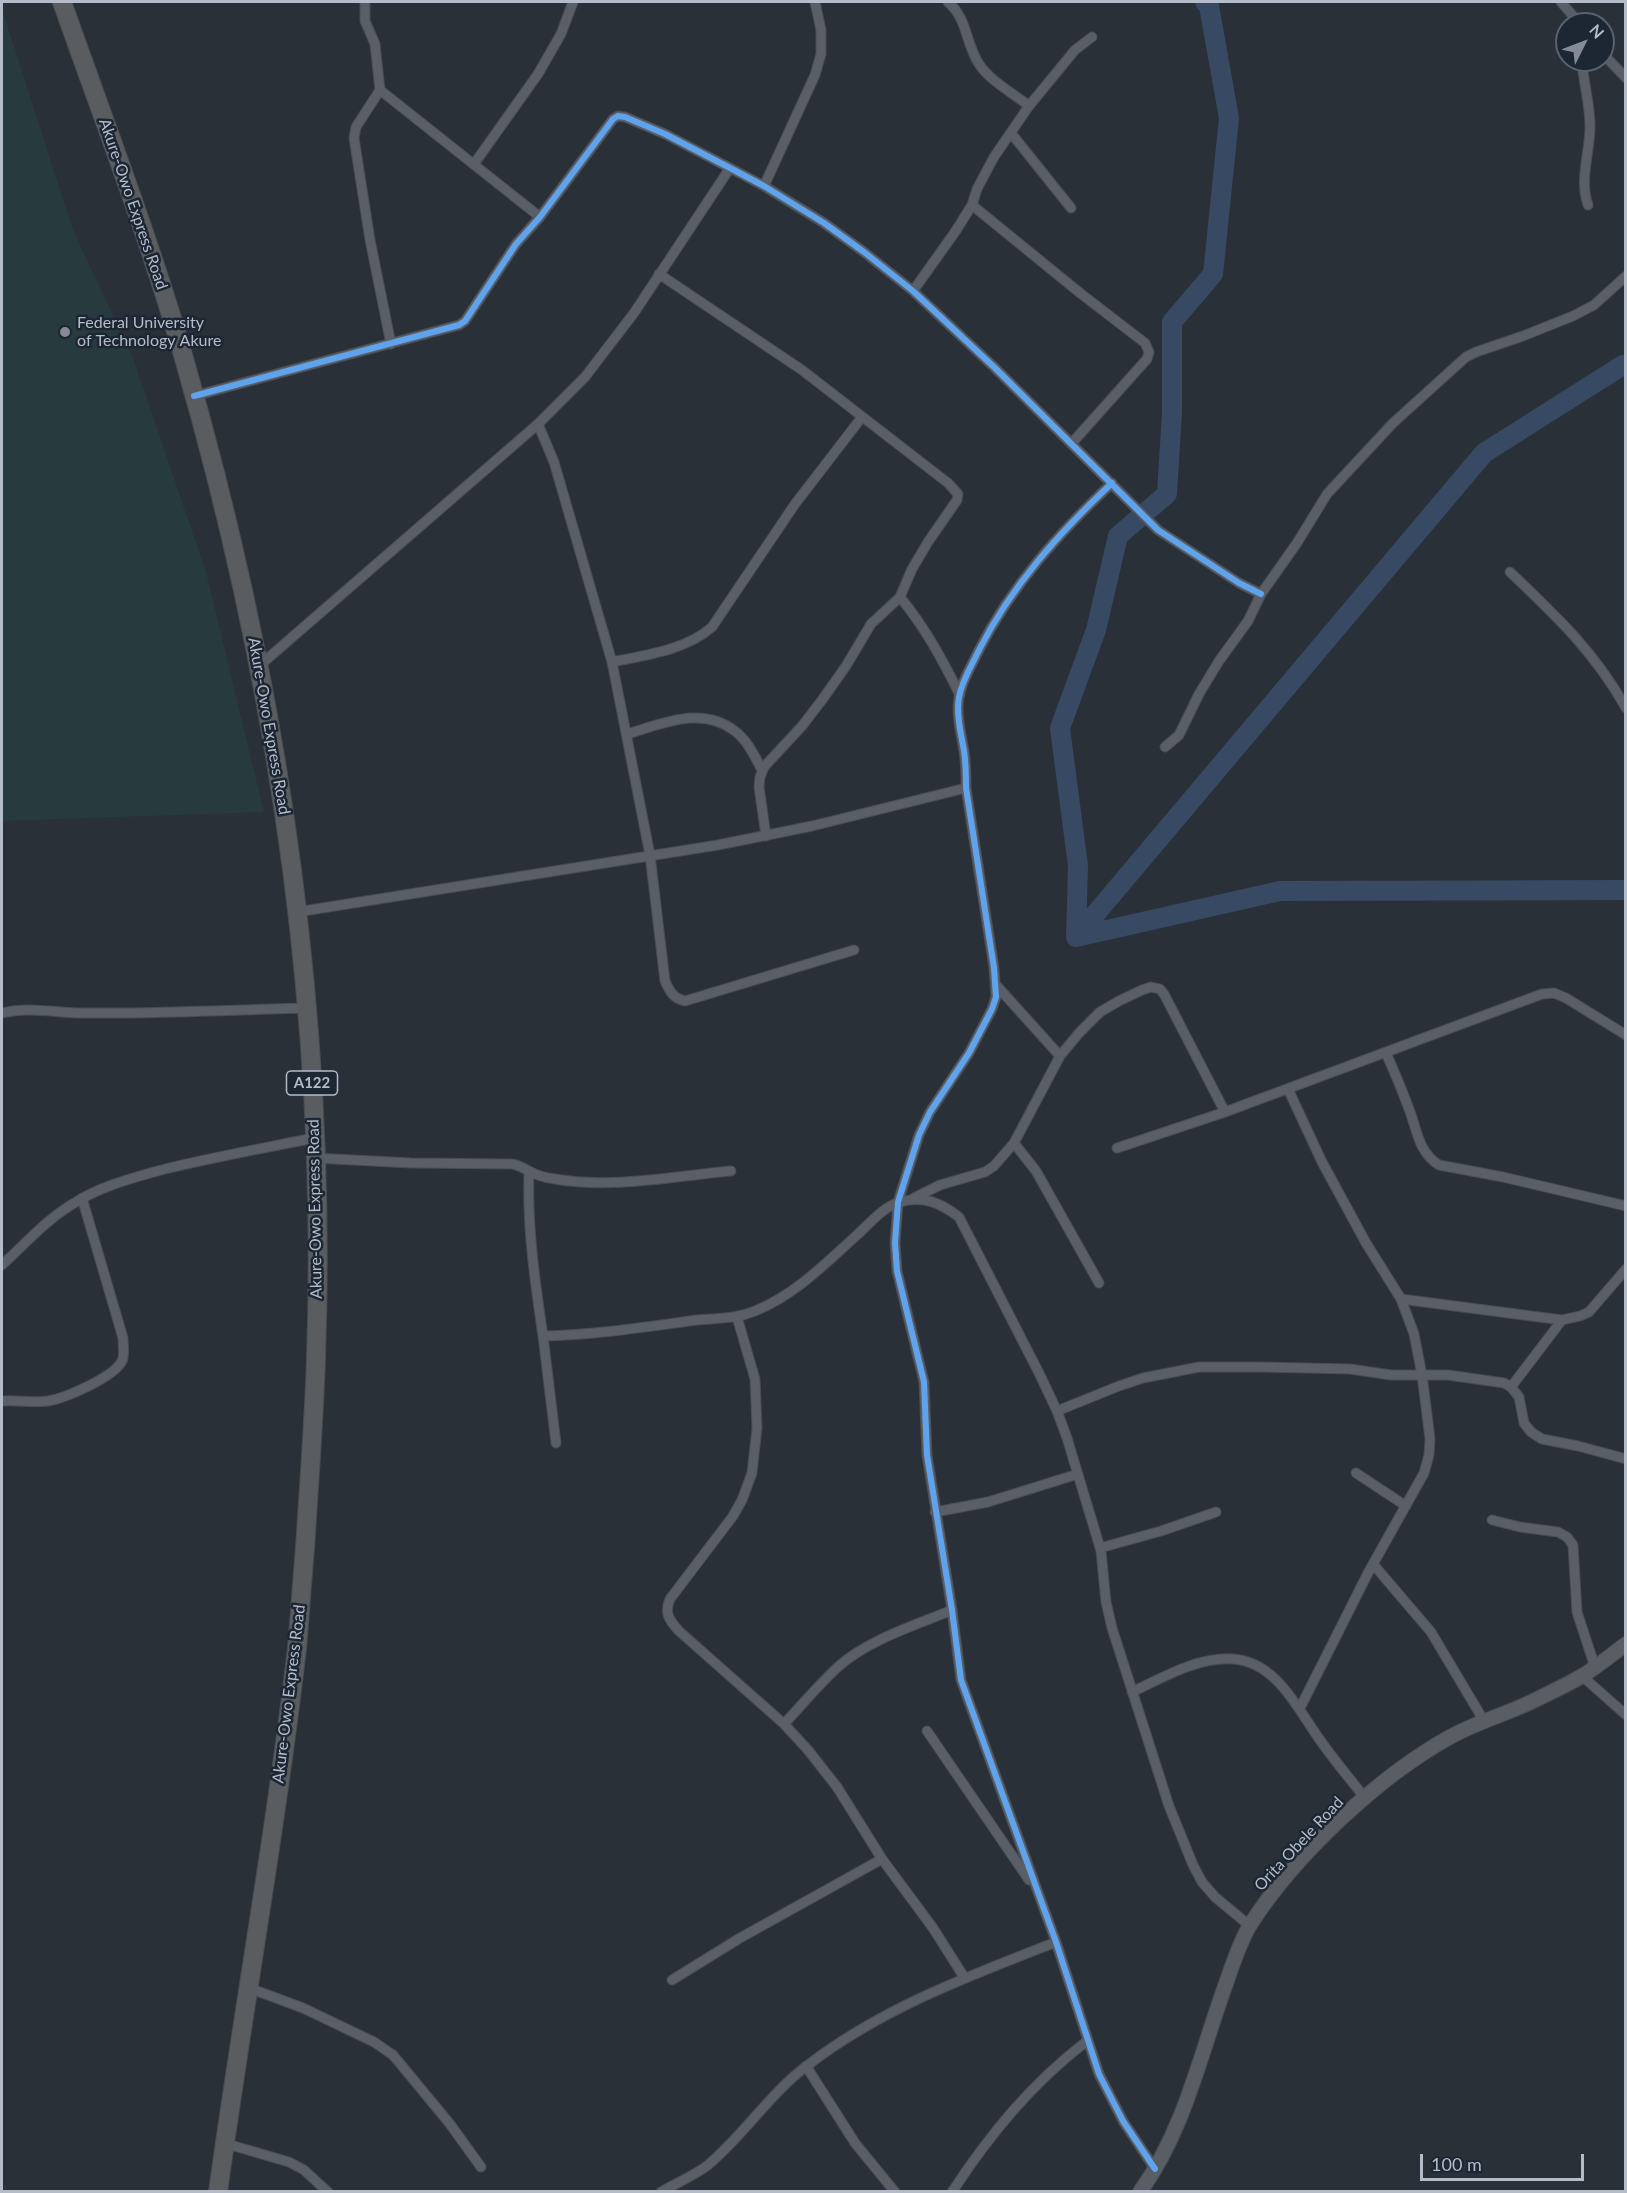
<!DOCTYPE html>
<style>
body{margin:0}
#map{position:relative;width:1627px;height:2193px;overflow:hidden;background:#2a3038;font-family:Lato,sans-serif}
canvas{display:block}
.frame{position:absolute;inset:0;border:3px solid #b4bcc9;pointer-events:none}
.north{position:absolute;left:1555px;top:12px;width:60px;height:60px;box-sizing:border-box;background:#1d2633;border:2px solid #59626f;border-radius:50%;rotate:48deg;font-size:16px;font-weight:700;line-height:24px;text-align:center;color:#b4bcc9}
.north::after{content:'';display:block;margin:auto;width:21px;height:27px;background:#848b96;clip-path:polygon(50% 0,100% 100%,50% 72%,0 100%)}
.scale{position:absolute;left:1420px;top:2154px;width:164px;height:27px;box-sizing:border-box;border:3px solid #b4bcc9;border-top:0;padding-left:8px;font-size:18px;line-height:21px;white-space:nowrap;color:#b4bcc9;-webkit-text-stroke:4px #1d2633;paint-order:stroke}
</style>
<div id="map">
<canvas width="1627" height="2193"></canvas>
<div class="frame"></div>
<div class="north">N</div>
<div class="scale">100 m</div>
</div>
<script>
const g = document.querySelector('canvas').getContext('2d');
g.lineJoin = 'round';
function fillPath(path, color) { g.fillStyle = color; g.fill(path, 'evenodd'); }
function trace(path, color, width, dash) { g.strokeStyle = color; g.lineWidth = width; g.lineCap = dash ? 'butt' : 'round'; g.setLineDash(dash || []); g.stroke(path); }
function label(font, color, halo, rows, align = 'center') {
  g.font = font + ' Lato,sans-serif'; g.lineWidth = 5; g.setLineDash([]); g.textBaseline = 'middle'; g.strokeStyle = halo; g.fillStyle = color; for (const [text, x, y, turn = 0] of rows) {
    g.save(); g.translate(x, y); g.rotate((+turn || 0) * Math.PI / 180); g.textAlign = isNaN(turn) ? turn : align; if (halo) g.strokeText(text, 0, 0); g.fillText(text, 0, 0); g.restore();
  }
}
const green = new Path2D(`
 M2,9l71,221 60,128 73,214 58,240 -262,9z`);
const river = new Path2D(`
 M1205,2l4,4 20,112 -16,156 -41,48v90l-5,82 -49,42 -22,94 -36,98 18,138 -2,71 204,-46 346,-1
 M1076,937l408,-484 139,-88h3`);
const street = new Path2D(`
 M365,2v19l10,23 5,46 -24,37 -2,11 16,102 21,104
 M948,2c20,17 17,41 31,62 11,17 34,29 50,42
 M1561,2l19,22
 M1603,54l23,24
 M1582,60c1,22 8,43 8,66 0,27 -11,53 -2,79
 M380,90l160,127
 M1011,133l60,75
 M474,164l64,-90 23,-40 12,-32
 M764,186l51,-111 6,-21v-24l-6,-28
 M972,205l108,88 65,50 4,9 -2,7 -75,84
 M659,274l143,96 146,113 10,11 -1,6 -29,42 -16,27 -12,28 -29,27 -25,42 -24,34 -20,26 -38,41 -4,10 -1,10 7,49
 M913,291l42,-59 17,-27 5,-16 17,-32 35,-51 46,-56 17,-13
 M194,396l265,-71 6,-4 51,-77 24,-27 73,-98 5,-3 7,1 40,17 65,34 34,18 60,37 40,29 49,39 82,77 163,162 81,53 22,11
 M538,424l16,38 58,200 38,193 15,126c5,11 8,17 20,20l169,-51
 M1112,483c-53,50 -100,102 -133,167 -7,15 -17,30 -20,47 -3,18 2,36 5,54 2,12 2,24 2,37l28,180 2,29 -4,12 -23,44 -39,59 -11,23 -21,67 -3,41 2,28 27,111 3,73 25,155 9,70 95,262 43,132 24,47 32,48
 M1510,572c46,44 84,79 116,136
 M900,597c26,32 42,62 60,98
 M612,662c34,-7 74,-12 100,-35l83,-123 67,-87
 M259,666l279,-242 47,-47 49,-64 96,-145
 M627,734c35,-10 75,-29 108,-3 13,10 20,26 27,39
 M1165,747l14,-12 20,-41 20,-33 29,-40 13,-27 36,-51 30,-49 66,-71 73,-66 10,-5 47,-16 50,-20 21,-11 32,-29
 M297,912l421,-67 94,-19 154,-38
 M997,986l63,70
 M2,1013c28,-7 54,0 82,0 74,1 148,-3 222,-5
 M1386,1053c8,18 16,37 23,56 8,20 9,43 30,56l64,12 123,29
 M1288,1089l34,73 44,81 35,56 13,35 8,41 8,64 -1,16 -5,18 -56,100 -68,135
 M1014,1143l22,28 63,112
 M1117,1148l108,-36 317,-118 12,-1 12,5 60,37
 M315,1158l96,5 101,1c7,1 11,4 17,7 7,4 18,7 26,8 58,10 119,-3 176,-8
 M529,1172c-2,55 6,110 14,164 52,-1 102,-9 154,-16 20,-2 39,-1 58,-9 40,-16 71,-48 102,-76 12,-11 27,-29 43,-33 23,-7 41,1 59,15l80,156 18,38 10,27 34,113 5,51 6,26 57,178 24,59 9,17 13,15 35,29
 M914,1198l26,-13 45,-13 9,-6 20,-23 46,-87 19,-23 21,-21 19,-11 23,-11 9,-3 9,2 4,5 61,118
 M2,1265c22,-20 43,-44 69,-60 29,-19 61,-27 94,-36 49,-12 99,-21 149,-31
 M1401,1299l161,21
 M737,1317l18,62 2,49 -5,45 -10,27 -9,16 -63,83c-6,14 -1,21 9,32l105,93 24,26 29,37 45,72 51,69 31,49
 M543,1336l13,107
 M1511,1387l51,-67 18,-4 9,-4 37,-43
 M2,1401c15,-1 31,2 46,0 18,-3 66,-24 74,-40 3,-6 1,-15 1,-23l-41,-140
 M1057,1411l62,-25 24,-8 56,-11h62l89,2 41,6h57l56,8 7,4 8,10 5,26 7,9 11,7 36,7 48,13
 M1356,1473l50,33
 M935,1512l53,-10 90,-28
 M1492,1520l28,7 38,5 9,5 6,8 4,67 18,55
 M1100,1548l61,-17 55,-19
 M1373,1564l58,68 53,89
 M1582,1676l44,39
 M1132,1692c30,-14 65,-35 100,-33 44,2 65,49 88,81 14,20 30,39 45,58
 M784,1724c18,-19 35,-40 55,-58 29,-26 77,-41 113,-56
 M927,1731l102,149
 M672,1980l68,-42 142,-79
 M249,1988l54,20 71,34 19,13 57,69 31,43
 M806,2066l49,77 40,49
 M224,2143l65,19 15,8 24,22
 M661,2192c15,-9 33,-16 47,-27 36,-30 62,-72 100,-100 74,-57 161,-89 248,-123
 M952,2192c38,-58 80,-109 135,-151`);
const secondary = new Path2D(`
 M1140,2192c43,-60 59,-132 83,-200 8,-22 15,-47 27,-67 44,-69 129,-149 200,-188 25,-14 53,-22 79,-34 18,-9 36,-17 53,-27 15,-9 29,-21 44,-32`);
const highway = new Path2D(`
 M62,2c42,119 88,238 123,360 93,323 143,659 131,996 -2,63 -7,126 -11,190 -3,33 -5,67 -8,100 -21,182 -54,362 -79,544`);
const cycleway = new Path2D(`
 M194,396l265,-71 6,-4 51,-77 24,-27 73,-98 5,-3 7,1 40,17 65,34 34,18 60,37 40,29 49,39 82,77 163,162 81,53 22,11
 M1112,483c-53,50 -100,102 -133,167 -7,15 -17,30 -20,47 -3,18 2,36 5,54 2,12 2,24 2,37l28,180 2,29 -4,12 -23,44 -39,59 -11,23 -21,67 -3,41 2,28 27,111 3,73 25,155 9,70 95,262 43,132 24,47 32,48`);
const markers = [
 [65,332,6,"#848b96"]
];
const shields = [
 [312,1083,51]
];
const shieldNames = [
 ["A122",312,1083]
];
const streetNames = [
 ["Akure-Owo Express Road",133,204,71],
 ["Akure-Owo Express Road",269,726,80],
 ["Akure-Owo Express Road",315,1209,-91],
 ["Akure-Owo Express Road",289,1694,-83],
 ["Orita Obele Road",1299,1844,-47]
];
const poiNames = [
 ["Federal University",77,323],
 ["of Technology Akure",77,341]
];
fillPath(green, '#273a3e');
trace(river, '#384963', 20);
trace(street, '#484c53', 11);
trace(secondary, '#484c53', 16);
trace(highway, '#474c53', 20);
trace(street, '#5a5e66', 9);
trace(secondary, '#595d64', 14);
trace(highway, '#5a5d60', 18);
trace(cycleway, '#60a3ed', 6);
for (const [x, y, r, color] of markers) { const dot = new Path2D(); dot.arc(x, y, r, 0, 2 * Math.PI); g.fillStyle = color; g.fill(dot); trace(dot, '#1d2633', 2); }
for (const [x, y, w] of shields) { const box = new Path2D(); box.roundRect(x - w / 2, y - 12, w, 24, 4.5); g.fillStyle = '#1d2633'; g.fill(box); trace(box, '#b4bcc9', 1.5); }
label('bold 15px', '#b4bcc9', null, shieldNames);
label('16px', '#b4bcc9', '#1d2633', streetNames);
label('16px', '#b4bcc9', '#1d2633', poiNames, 'left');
</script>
